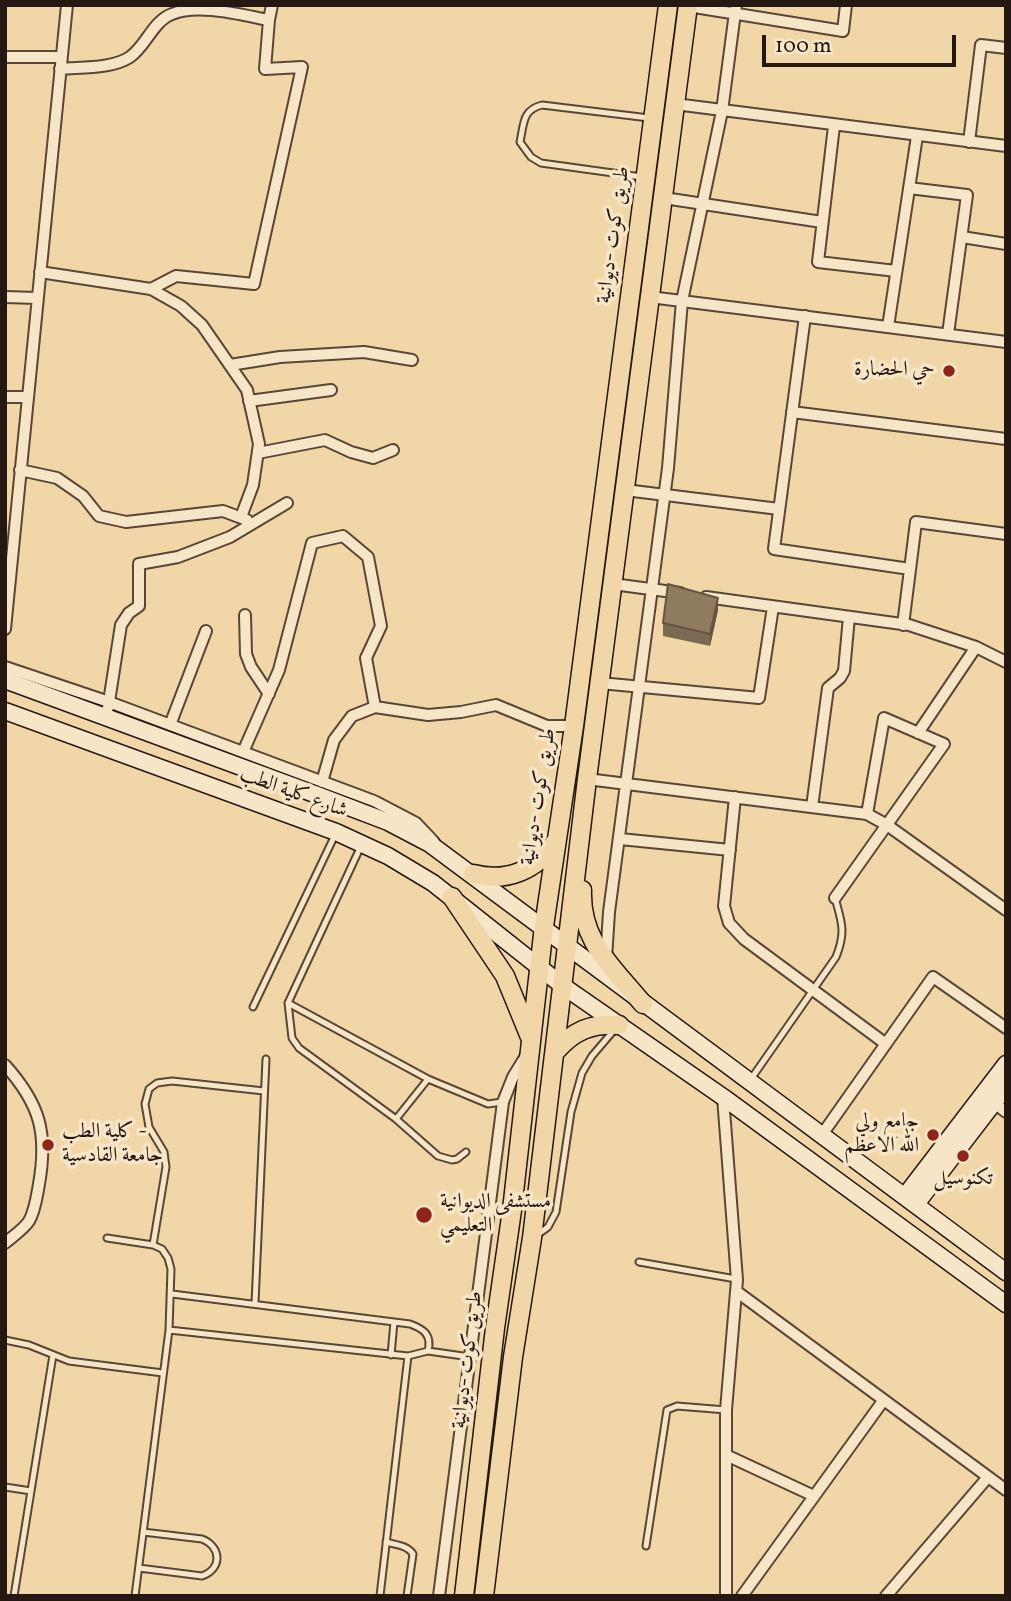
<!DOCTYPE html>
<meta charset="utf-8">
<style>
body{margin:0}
#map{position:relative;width:1011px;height:1601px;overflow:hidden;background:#f1d7a7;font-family:Vollkorn,serif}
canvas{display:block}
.frame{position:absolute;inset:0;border:7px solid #251712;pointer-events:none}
.scale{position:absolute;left:762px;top:35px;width:194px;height:32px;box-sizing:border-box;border:4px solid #251712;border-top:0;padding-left:9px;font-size:21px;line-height:24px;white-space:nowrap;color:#251712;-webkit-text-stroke:5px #f6e5c6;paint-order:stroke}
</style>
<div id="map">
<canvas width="1011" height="1601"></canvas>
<div class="frame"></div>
<div class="scale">100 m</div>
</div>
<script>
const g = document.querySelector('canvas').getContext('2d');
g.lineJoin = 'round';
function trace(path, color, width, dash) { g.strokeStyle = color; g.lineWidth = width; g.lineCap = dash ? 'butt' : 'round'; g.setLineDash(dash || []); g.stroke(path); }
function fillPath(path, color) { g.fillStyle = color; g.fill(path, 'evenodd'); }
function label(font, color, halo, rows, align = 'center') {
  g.font = font + ' Vollkorn,Amiri,serif'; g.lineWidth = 7; g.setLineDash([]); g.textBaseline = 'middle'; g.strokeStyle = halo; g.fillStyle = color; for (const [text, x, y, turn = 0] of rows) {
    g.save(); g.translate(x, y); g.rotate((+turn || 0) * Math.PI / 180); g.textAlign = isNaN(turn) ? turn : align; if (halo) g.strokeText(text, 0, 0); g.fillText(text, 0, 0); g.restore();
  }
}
const lane = new Path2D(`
 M642,177l-101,-14 -10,-6 -11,-15c4,-18 2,-32 22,-37l107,13
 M361,846l-73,157 4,35 7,10 97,71 42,37 14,4 5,-1 9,-7
 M288,1003l140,76 60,25 14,-2
 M253,1007l82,-172
 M751,1079l85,-122c10,-25 6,-34 -1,-59
 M396,1119l32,-40
 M537,1235l11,-8 8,-15 15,-100 11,-39 10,-17 23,-27
 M107,1238l46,7 9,4 6,9 3,11 -2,61 -34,266
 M153,1245l13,-78 -2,-15 -15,-25 -4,-23 4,-15 8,-6 15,-2 92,10
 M639,1262l97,17
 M255,1303l11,-244
 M169,1330l239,26 20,-5c4,-16 -4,-22 -18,-27l-238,-30
 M5,1340l24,5 40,16 94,12
 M428,1351l42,6
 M391,1355l3,-33
 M5,1487l26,4
 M386,1542c10,3 21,3 27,12l-6,42
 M646,1546l21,-136 10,-4 49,4
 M139,1568l63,8c20,-7 20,-29 0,-37l-59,-7
 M14,1596l39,-241
 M380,1596l28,-240`);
const street = new Path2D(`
 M688,6l155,25 3,-26
 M269,20l3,-15
 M5,57h56
 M60,69c21,-2 52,0 70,-12 16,-11 23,-36 42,-43 26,-11 70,1 97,6l-4,49 37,-2 -48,217 -78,-8 -25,13
 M675,104l331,42
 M834,126l-16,136 78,9
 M969,142l12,-97 25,3
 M909,188l58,7 -19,139
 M664,198l158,24
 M962,237l44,7
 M40,272l111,17 30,17 21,19 45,65 12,54 -6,41 -12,32
 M5,297l32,1
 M650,297l356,45
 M805,316l-31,233 136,20
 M888,327l29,-191
 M230,365l50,-8 84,-5 48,8
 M5,397h22
 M249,401l82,-11
 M792,412l214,27
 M258,453l67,-13 26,12 22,6 20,-8
 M20,470l37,8 26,18 16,20 27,6 97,-11 24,9
 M625,490l154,19
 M613,584l67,9
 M706,597l203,28 67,22 30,15
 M245,615l1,39 5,13 18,27
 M903,625l13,-103 90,12
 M5,629l62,-624
 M5,667l104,35 265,99 42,22 18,19
 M600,683l159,15 14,-91
 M108,708l13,-83 8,-12 10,-7v-42l39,-7 52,-20 57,-34
 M170,725l36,-94
 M918,733l58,-86
 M243,752l36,-82 33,-127 31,-7 25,21 13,69 -15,32 9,49
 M587,779l280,35 20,11 119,85
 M322,782l12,-42 18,-24 23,-9 53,8 33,-3 35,-7 51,21h27
 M735,797l-11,109 5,17 15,16 142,105
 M812,807l16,-119 12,-10 4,-7 5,-54
 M620,839l110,11
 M835,898l109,-154 -60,-26 -17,96
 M606,959l3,-47 59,-444 14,-167 40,-190 14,-106
 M5,1065c35,39 43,68 34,119 -2,11 -4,27 -10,37 -5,8 -17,16 -24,22
 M723,1097l14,183 -11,130v186
 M994,1103l12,9
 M821,1136l112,-159 73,51
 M736,1291l270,199
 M726,1455l88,41
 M439,1596l64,-494 10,-25 13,-21
 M742,1596l141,-195
 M886,1596l102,-119`);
const secondary = new Path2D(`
 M5,680l315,116 68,26 42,22 576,428
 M5,711l331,121 52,24 45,27 130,103 160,111 283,207
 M905,1196l101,-132
 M916,1204l90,-117`);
const primary = new Path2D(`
 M473,874c34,9 64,-4 83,-33
 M582,890c-2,52 31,77 61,114
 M452,897l53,79 25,61
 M555,1052c18,-21 36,-29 64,-27
 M464,1596l31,-268 17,-118 32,-284 30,-200 94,-721
 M484,1596l29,-239 19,-119 55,-459 101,-774`);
const wall = new Path2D(`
 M718,610l-8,36 -47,-10v-13z`);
const shadedWall = new Path2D(`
 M718,598v12l-8,36v-12z`);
const building = new Path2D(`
 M668,584l50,14 -8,36 -47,-11z`);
const markers = [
 [949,371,7,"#8f2418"],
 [933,1135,7,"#8f2418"],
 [48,1145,7,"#8f2418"],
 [963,1156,7,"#8f2418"],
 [424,1215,9,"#8f2418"]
];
const streetNames = [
 ["طريق كوت -ديوانية",615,235,-82],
 ["شارع كلية الطب",293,794,20],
 ["طريق كوت -ديوانية",540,797,-81],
 ["طريق كوت -ديوانية",469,1360,-83]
];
const poiNames = [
 ["حي الحضارة",935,371],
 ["جامع ولي",919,1123],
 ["الله الاعظم",919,1147],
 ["كلية الطب -",62,1133,"left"],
 ["جامعة القادسية",62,1157,"left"],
 ["تكنوسيل",963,1180,"center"],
 ["مستشفى الديوانية",440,1203,"left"],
 ["التعليمي",440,1227,"left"]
];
trace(lane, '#584737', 9);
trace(street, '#584737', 14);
trace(secondary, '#251712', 19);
trace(primary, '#251712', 21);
trace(lane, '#f6e5c6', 5);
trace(street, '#f6e5c6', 10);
trace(secondary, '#f6e5c6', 16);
trace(primary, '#f1d7a7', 18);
fillPath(wall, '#7b6a52');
fillPath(shadedWall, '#645642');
fillPath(building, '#8f7b5f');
trace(building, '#645642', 2);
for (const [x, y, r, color] of markers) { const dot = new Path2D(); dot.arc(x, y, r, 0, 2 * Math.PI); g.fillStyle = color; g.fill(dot); trace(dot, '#f6e5c6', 2.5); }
label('21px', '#251712', '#f6e5c6', streetNames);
label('21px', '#251712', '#f6e5c6', poiNames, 'right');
</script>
